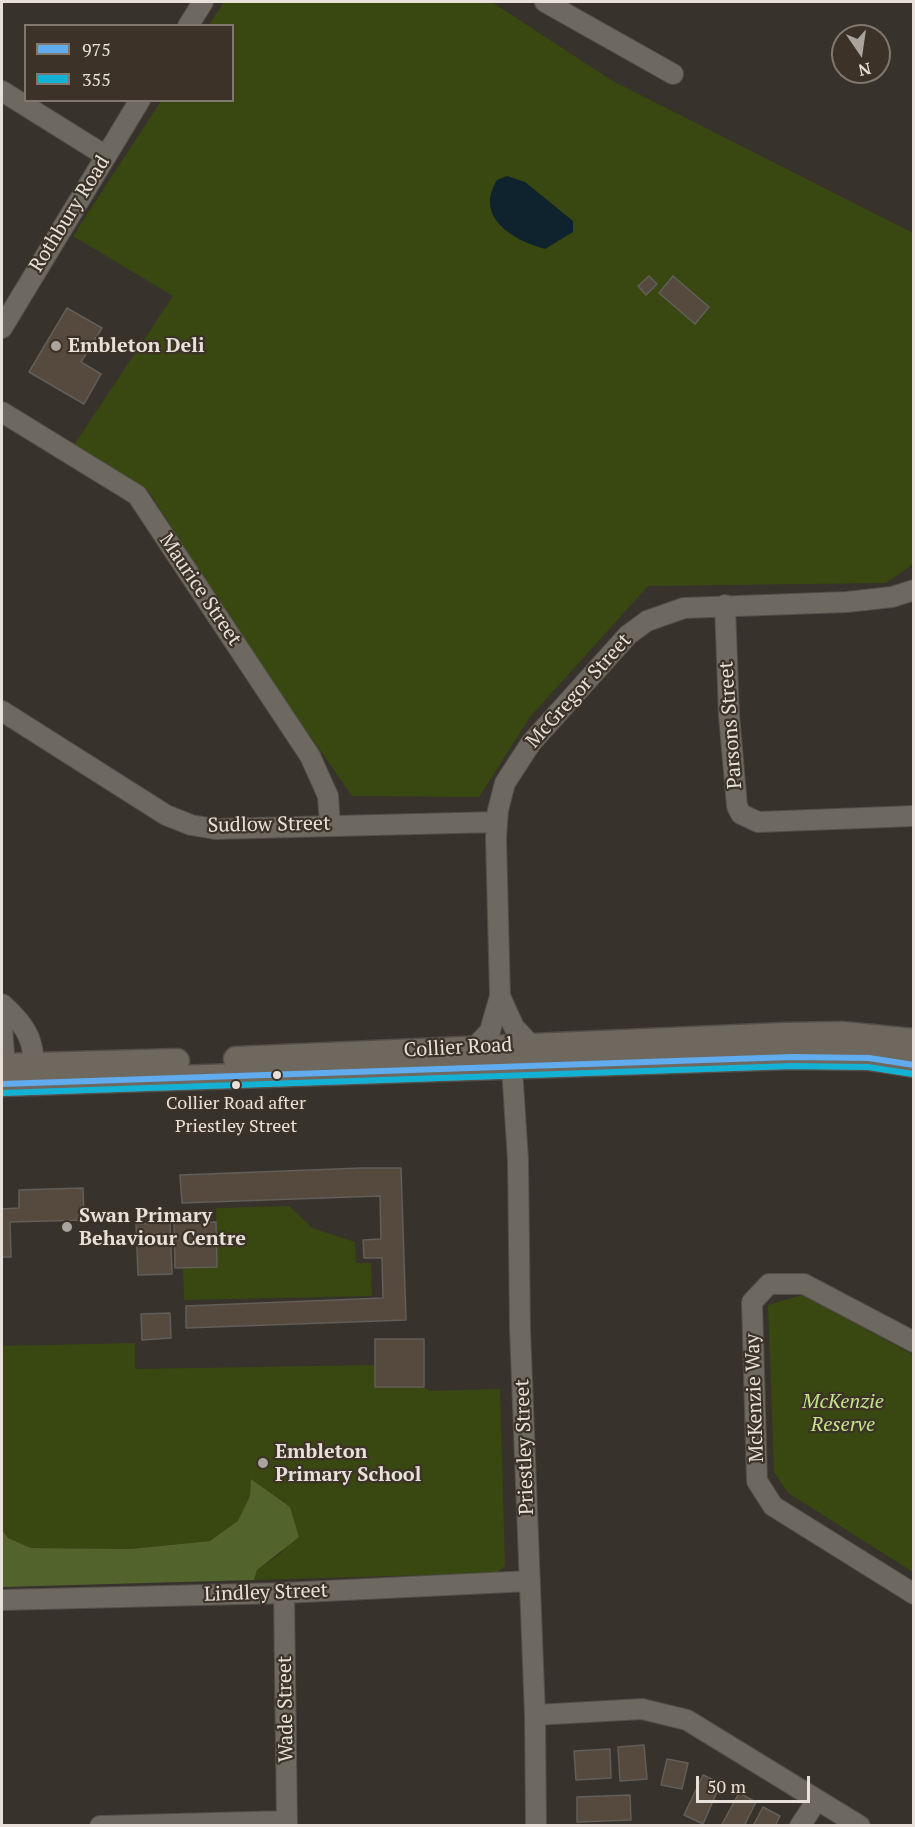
<!DOCTYPE html>
<style>
body{margin:0}
#map{position:relative;width:915px;height:1827px;overflow:hidden;background:#37322c;font-family:"PT Serif",serif}
canvas{display:block}
.frame{position:absolute;inset:0;border:3px solid #e7e1da;pointer-events:none}
.legend{position:absolute;left:24px;top:24px;width:210px;height:78px;box-sizing:border-box;background:#3c3227;border:2px solid #80786f;margin:0;padding:8px 10px;list-style:none;font-size:18px;color:#e7e1da}
.legend li{display:flex;align-items:center;gap:12px;height:30px}
.legend b{width:30px;border:2px solid #80786f}
.north{position:absolute;left:831px;top:24px;width:60px;height:60px;box-sizing:border-box;background:#3c3227;border:2px solid #80786f;border-radius:50%;rotate:167deg;font-size:16px;font-weight:700;line-height:24px;text-align:center;color:#e7e1da}
.north::after{content:'';display:block;margin:auto;width:21px;height:27px;background:#a9a49d;clip-path:polygon(50% 0,100% 100%,50% 72%,0 100%)}
.scale{position:absolute;left:696px;top:1776px;width:114px;height:27px;box-sizing:border-box;border:3px solid #e7e1da;border-top:0;padding-left:8px;font-size:18px;line-height:21px;white-space:nowrap;color:#e7e1da;-webkit-text-stroke:4px #3c3227;paint-order:stroke}
</style>
<div id="map">
<canvas width="915" height="1827"></canvas>
<div class="frame"></div>
<ul class="legend">
<li><b style="height:8px;background:#60acee"></b>975</li>
<li><b style="height:8px;background:#13b2d5"></b>355</li>
</ul>
<div class="north">N</div>
<div class="scale">50 m</div>
</div>
<script>
const g = document.querySelector('canvas').getContext('2d');
g.lineJoin = 'round';
function fillPath(path, color) { g.fillStyle = color; g.fill(path, 'evenodd'); }
function trace(path, color, width, dash) { g.strokeStyle = color; g.lineWidth = width; g.lineCap = dash ? 'butt' : 'round'; g.setLineDash(dash || []); g.stroke(path); }
function label(font, color, halo, rows, align = 'center') {
  g.font = font + ' "PT Serif",serif'; g.lineWidth = 4.5; g.setLineDash([]); g.textBaseline = 'middle'; g.strokeStyle = halo; g.fillStyle = color; for (const [text, x, y, turn = 0] of rows) {
    g.save(); g.translate(x, y); g.rotate((+turn || 0) * Math.PI / 180); g.textAlign = isNaN(turn) ? turn : align; if (halo) g.strokeText(text, 0, 0); g.fillText(text, 0, 0); g.restore();
  }
}
const green = new Path2D(`
 M224,2h268l119,78 302,153v331l-27,19 -238,3 -118,131 -51,80 -127,-1 -104,-149 -99,-155 -75,-47 99,-149 -100,-60 88,-135 71,-1v-74l-23,-1z
 M289,1206l23,22 43,14 1,21h15l1,33 -188,4 -1,-32 34,-1 -1,-59z
 M802,1295l111,60v217l-125,-79 -14,-21 -6,-167z
 M135,1343v26l240,-4v22h49l6,4 70,-2 5,177 -9,7 -242,7 3,-10 25,-18 8,-45 -39,-28 -1,17 -12,26 -28,19 -80,8 -99,-1 -23,-10 -6,-8v-184z`);
const forest = new Path2D(`
 M251,1479l39,28 9,30 -42,33 -3,10 -252,7v-57l6,8 23,10 99,1 80,-8 28,-20 12,-25z`);
const water = new Path2D(`
 M507,176l18,6 48,39v11l-28,17c-33,-9 -71,-32 -48,-69z`);
const building = new Path2D(`
 M649,276l8,8 -11,11 -8,-9z
 M673,276l36,31 -14,17 -36,-31z
 M67,308l35,20 -21,34 20,12 -17,30 -55,-32z
 M362,1168h39l5,152 -220,8v-22l197,-8 -1,-40h-18l-1,-18 18,-1 -1,-43 -198,7 -2,-28z
 M83,1188l1,32 -74,2 1,35h-9v-48l17,-1v-18z
 M216,1222l1,45 -42,1 -1,-45z
 M170,1223l2,51 -34,1 -2,-51z
 M170,1313l1,25 -29,2 -1,-26z
 M375,1339h49v48h-49z
 M644,1745l3,34 -27,2 -2,-34z
 M610,1749l1,29 -35,2 -2,-29z
 M667,1759l21,4 -6,26 -21,-4z
 M703,1775l13,6 -4,9 5,2 -14,32 -19,-9z
 M739,1793l17,9 -12,24h-23z
 M630,1795l1,25 -54,2v-25z
 M763,1807l17,9 -5,10h-22z`);
const minor = new Path2D(`
 M545,2l128,72
 M188,26l15,-24
 M2,91l104,65
 M2,328l138,-228
 M2,412l135,83 173,261 18,40 2,29
 M725,605l4,110 8,91 4,8 17,8 156,-6
 M2,711l164,104 25,10 24,4 282,-7
 M500,996l14,31 16,17
 M2,1004c27,24 32,37 33,73
 M2,1026l4,55
 M475,1047l15,-16 10,-35 -4,-158 2,-28 7,-27 26,-40 97,-108 19,-14 37,-13 163,-6 45,-5 22,-7
 M512,1068l6,92 2,169 15,386 1,111
 M914,1342l-110,-58h-35l-17,18 5,179 16,25 141,88
 M284,1593l3,233
 M2,1600l282,-7 246,-12
 M535,1715l107,-6 45,11 173,106
 M100,1826l187,-5
 M800,1826l17,-26`);
const major = new Path2D(`
 M236,1059l549,-24 57,-1 72,7
 M2,1066l175,-5
 M2,1084l790,-27 77,1 45,7`);
const bus1 = new Path2D(`
 M2,1084l790,-27 77,1 45,7`);
const bus2 = new Path2D(`
 M2,1093l790,-27 76,1 45,7`);
const markers = [
 [56,346,6,"#a9a49d"],
 [277,1075,5,"#e7e1da"],
 [236,1085,5,"#e7e1da"],
 [67,1227,6,"#a9a49d"],
 [263,1463,6,"#a9a49d"]
];
const busNames = [
 ["Collier Road after",236,1104],
 ["Priestley Street",236,1127]
];
const streetNames = [
 ["Rothbury Road",70,214,-58],
 ["Maurice Street",200,590,56],
 ["McGregor Street",579,691,-48],
 ["Parsons Street",731,725,-94],
 ["Sudlow Street",269,825,-1],
 ["Collier Road",458,1048,-3],
 ["McKenzie Way",755,1398,-92],
 ["Priestley Street",525,1447,-92],
 ["Lindley Street",266,1593,-2],
 ["Wade Street",286,1709,-91]
];
const poiNames = [
 ["Embleton Deli",68,346],
 ["Swan Primary",79,1216],
 ["Behaviour Centre",79,1239],
 ["Embleton",275,1452],
 ["Primary School",275,1475]
];
const parkNames = [
 ["McKenzie",843,1402],
 ["Reserve",843,1425]
];
fillPath(green, '#384810');
fillPath(forest, '#52642c');
fillPath(water, '#0e232d');
fillPath(building, '#554a3d');
trace(building, '#625e59', 1.5);
trace(minor, '#524e49', 22);
trace(major, '#524e49', 27);
trace(minor, '#6d6860', 20);
trace(major, '#6e685f', 24);
trace(bus1, '#60acee', 6);
trace(bus2, '#13b2d5', 6);
for (const [x, y, r, color] of markers) { const dot = new Path2D(); dot.arc(x, y, r, 0, 2 * Math.PI); g.fillStyle = color; g.fill(dot); trace(dot, '#3c3227', 2); }
label('18px', '#e7e1da', '#3c3227', busNames);
label('20px', '#e7e1da', '#3c3227', streetNames);
label('bold 20px', '#e7e1da', '#3c3227', poiNames, 'left');
label('italic 20px', '#c2e388', '#3c3227', parkNames);
</script>
